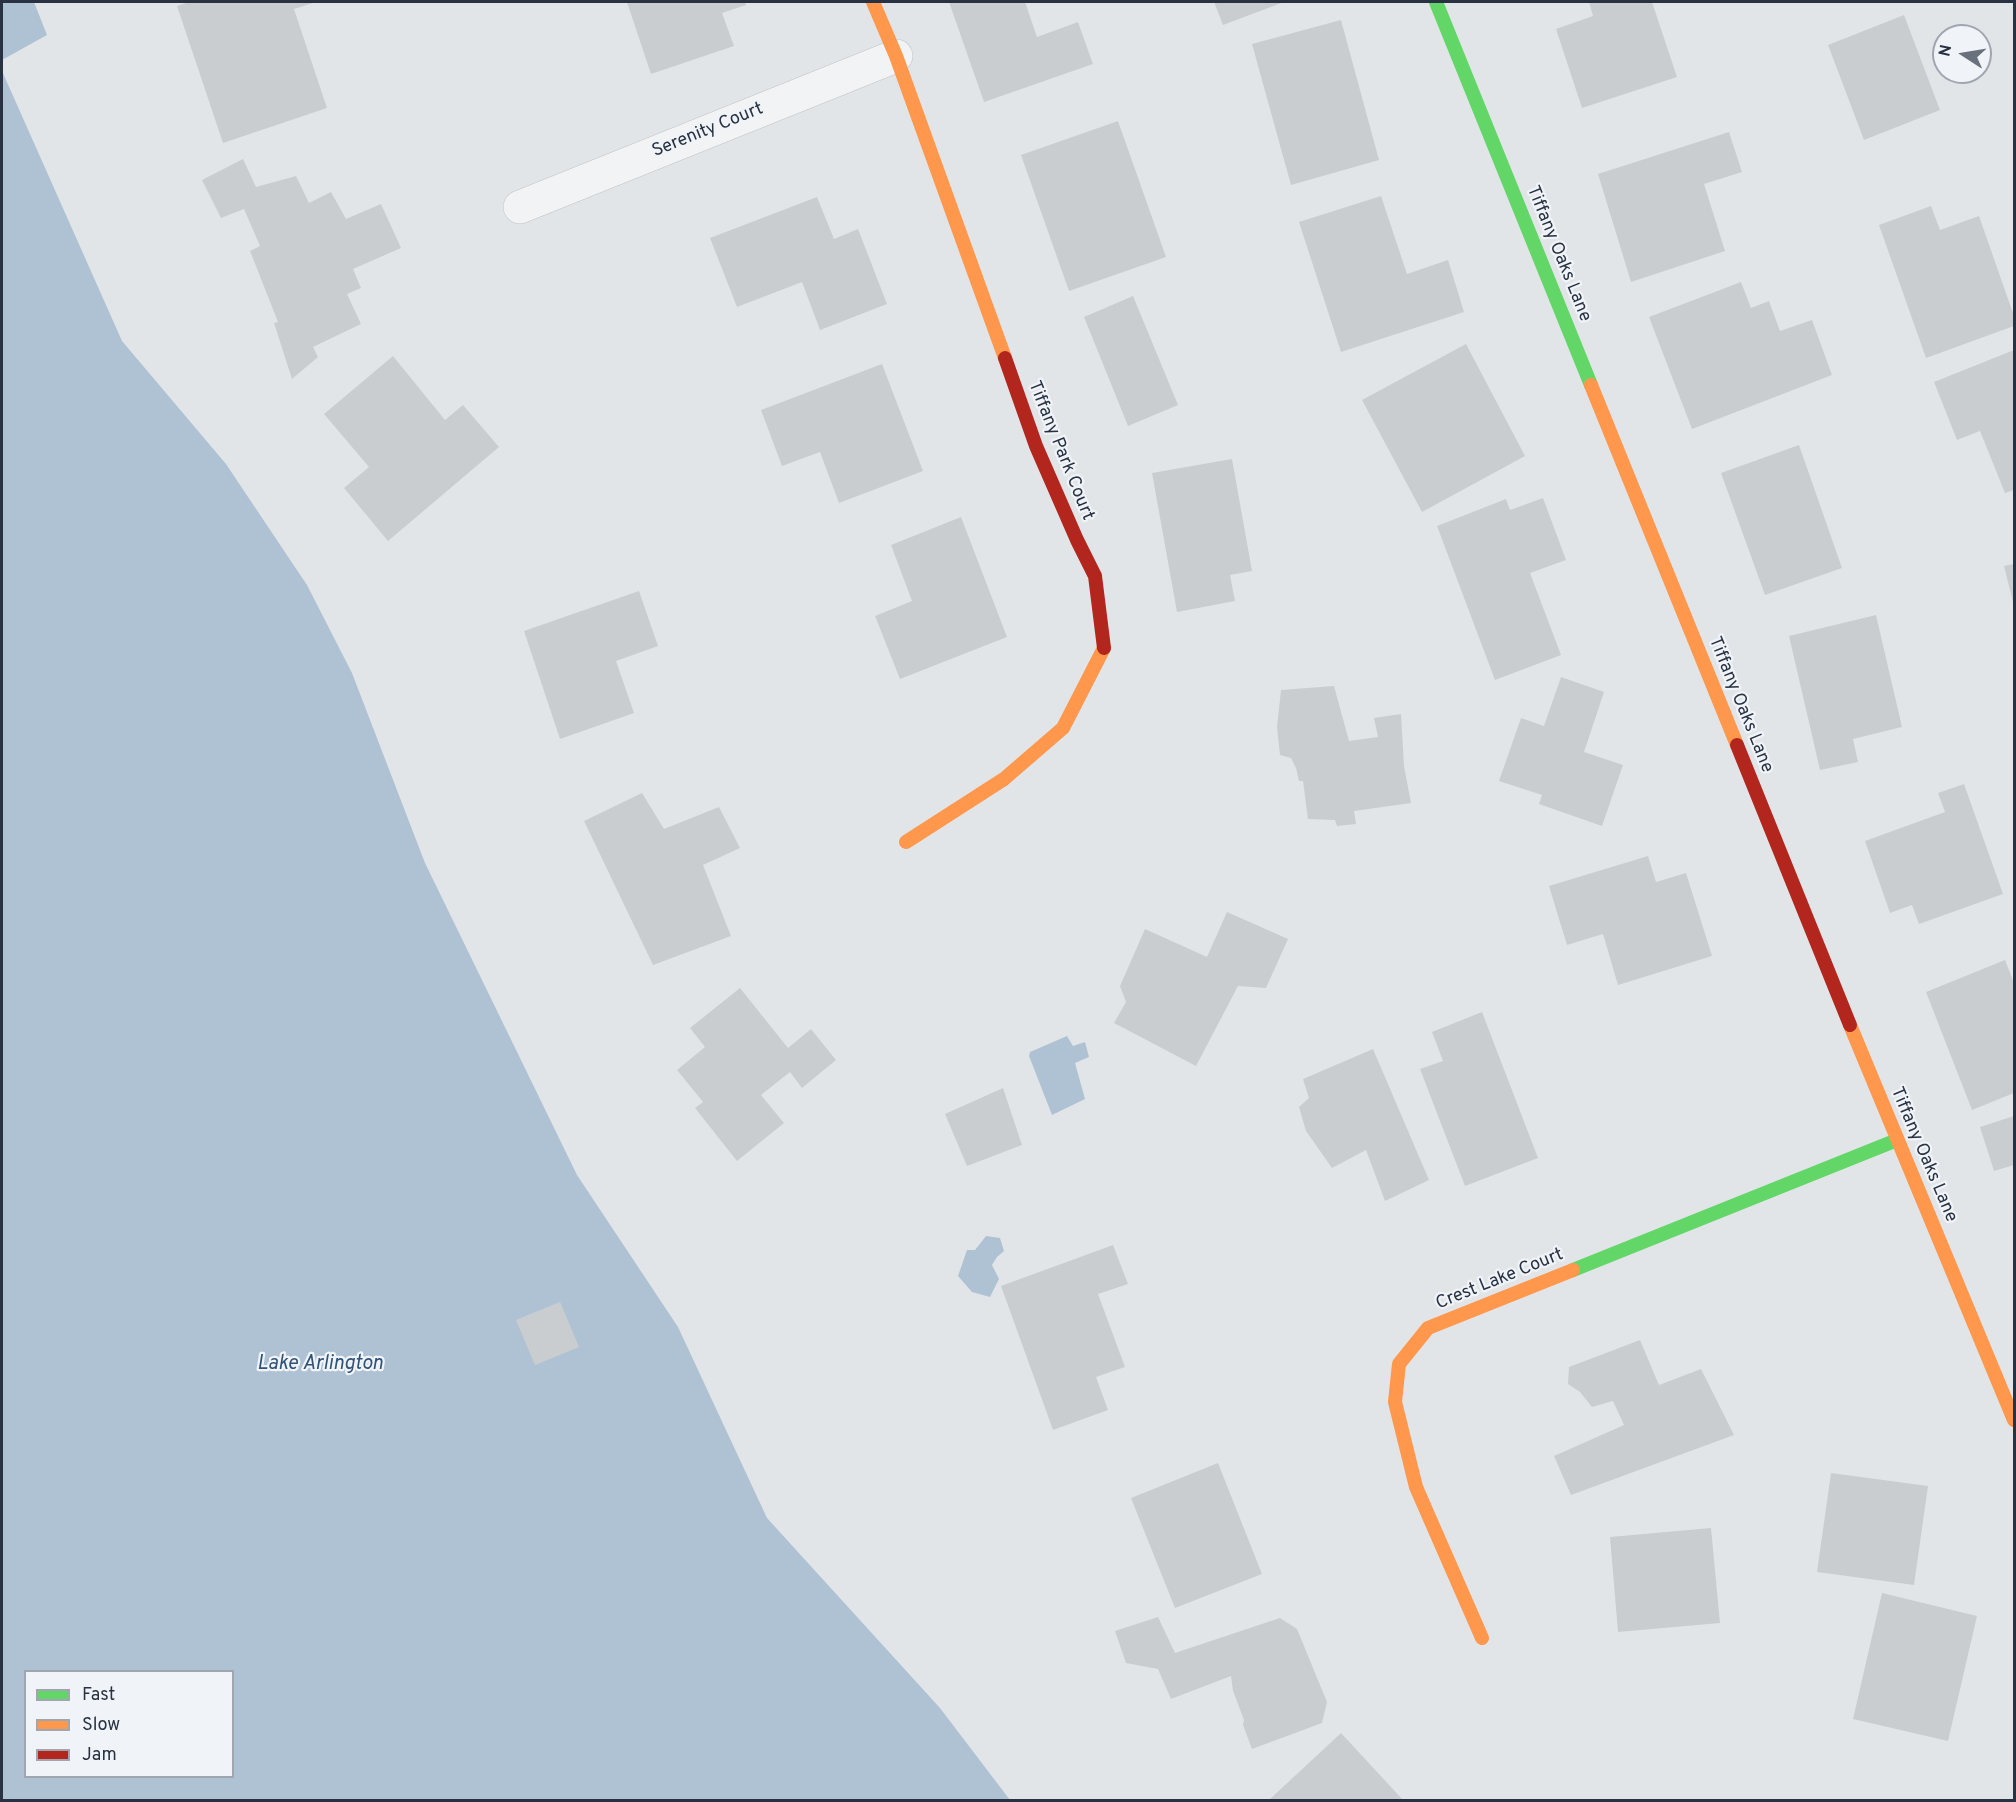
<!DOCTYPE html>
<style>
body{margin:0}
#map{position:relative;width:2016px;height:1802px;overflow:hidden;background:#e2e5e8;font-family:Overpass,sans-serif}
canvas{display:block}
.frame{position:absolute;inset:0;border:3px solid #283242;pointer-events:none}
.legend{position:absolute;left:24px;top:1670px;width:210px;height:108px;box-sizing:border-box;background:#f0f3f7;border:2px solid #a0a6af;margin:0;padding:8px 10px;list-style:none;font-size:18px;color:#283242}
.legend li{display:flex;align-items:center;gap:12px;height:30px}
.legend b{width:30px;border:2px solid #a0a6af}
.north{position:absolute;left:1932px;top:24px;width:60px;height:60px;box-sizing:border-box;background:#f0f3f7;border:2px solid #a0a6af;border-radius:50%;rotate:282deg;font-size:16px;font-weight:700;line-height:24px;text-align:center;color:#283242}
.north::after{content:'';display:block;margin:auto;width:21px;height:27px;background:#69717c;clip-path:polygon(50% 0,100% 100%,50% 72%,0 100%)}
</style>
<div id="map">
<canvas width="2016" height="1802"></canvas>
<div class="frame"></div>
<ul class="legend">
<li><b style="height:8px;background:#63d668"></b>Fast</li>
<li><b style="height:8px;background:#ff974d"></b>Slow</li>
<li><b style="height:8px;background:#b3261e"></b>Jam</li>
</ul>
<div class="north">N</div>
</div>
<script>
const g = document.querySelector('canvas').getContext('2d');
g.lineJoin = 'round';
function fillPath(path, color) { g.fillStyle = color; g.fill(path, 'evenodd'); }
function trace(path, color, width, dash) { g.strokeStyle = color; g.lineWidth = width; g.lineCap = dash ? 'butt' : 'round'; g.setLineDash(dash || []); g.stroke(path); }
function label(font, color, halo, rows, align = 'center') {
  g.font = font + ' Overpass,sans-serif'; g.lineWidth = 4.5; g.setLineDash([]); g.textBaseline = 'middle'; g.strokeStyle = halo; g.fillStyle = color; for (const [text, x, y, turn = 0] of rows) {
    g.save(); g.translate(x, y); g.rotate((+turn || 0) * Math.PI / 180); g.textAlign = isNaN(turn) ? turn : align; if (halo) g.strokeText(text, 0, 0); g.fillText(text, 0, 0); g.restore();
  }
}
const water = new Path2D(`
 M2,2h32l13,33 -45,25z
 M2,71l120,270 104,123 81,121 45,88 73,190 152,312 101,152 89,191 173,190 70,92h-1008zM26,1672h206v104h-206z
 M1067,1036l6,10 12,-4 4,15 -14,6 10,36 -33,16 -23,-59 1,-4z
 M986,1236l14,2 4,13 -7,6 -5,8 7,14 -9,18 -18,-5 -14,-16 9,-26h8z`);
const building = new Path2D(`
 M189,2h127l-22,7 33,99 -104,35 -46,-137z
 M627,2h118l1,3 -24,8 12,33 -83,28z
 M949,2h76l12,35 41,-15 15,42 -109,38z
 M1214,2h70l-61,23z
 M1589,2h63l25,75 -95,31 -26,-79 37,-13z
 M1904,15l36,95 -76,30 -36,-95z
 M1341,20l38,140 -88,25 -39,-141z
 M1118,121l48,136 -97,34 -48,-136z
 M1729,132l13,40 -38,12 21,67 -94,31 -33,-108z
 M243,159l13,28 40,-11 13,27 22,-11 15,27 35,-15 20,44 -48,21 8,19 -14,6 14,30 -48,23 5,10 -26,22 -18,-56 4,-1 -28,-71 10,-5 -16,-37 -23,9 -19,-38z
 M1381,196l26,78 41,-14 16,52 -123,40 -42,-130z
 M817,197l17,42 24,-10 29,75 -67,26 -18,-48 -65,25 -27,-69z
 M1931,206l9,24 39,-14 35,100v10l-88,32 -47,-133z
 M1741,282l10,26 18,-7 11,30 32,-11 20,55 -140,54 -43,-112z
 M1133,296l45,109 -50,21 -44,-109z
 M1466,344l59,112 -103,56 -60,-112z
 M2014,350v140l-9,3 -25,-62 -23,9 -23,-58z
 M393,356l52,64 18,-15 36,42 -111,94 -44,-53 25,-21 -45,-53z
 M882,364l41,107 -84,32 -19,-51 -38,14 -21,-56z
 M1799,445l43,123 -77,27 -44,-122z
 M1232,459l20,112 -22,4 5,26 -58,11 -25,-139z
 M1543,498l23,62 -36,13 31,82 -66,25 -58,-154 69,-27 4,11z
 M961,517l46,120 -107,42 -25,-63 37,-15 -21,-56z
 M2014,564v42l-10,-40z
 M639,591l19,55 -42,15 18,52 -74,26 -36,-108z
 M1876,615l26,112 -49,12 5,23 -38,8 -31,-134z
 M1561,677l43,15 -20,60 39,13 -21,61 -63,-22 3,-9 -43,-14 22,-63 23,8z
 M1334,686l15,55 29,-4 -4,-19 27,-4 3,52 7,37 -57,8 2,13 -19,2 -2,-6 -27,-1 -5,-38h-4l-3,-13 -5,-10 -11,-3 -3,-28 4,-37z
 M1964,784l39,110 -84,30 -7,-19 -22,8 -25,-72 80,-29 -7,-19z
 M642,793l22,36 55,-22 21,41 -37,17 28,71 -78,29 -69,-144z
 M1648,856l8,26 30,-9 26,83 -94,29 -15,-51 -36,11 -18,-59z
 M1227,912l61,27 -22,49 -28,-2 -42,80 -82,-43 12,-21 -6,-16 25,-57 62,28z
 M2005,960l9,23v110l-42,17 -46,-118z
 M740,988l48,60 23,-19 25,31 -34,28 -12,-16 -29,23 23,28 -47,38 -42,-53 8,-6 -26,-32 28,-23 -15,-19z
 M1482,1012l56,146 -73,28 -45,-117 23,-8 -11,-29z
 M1373,1049l56,131 -44,21 -19,-51 -34,18 -26,-37 -7,-24 10,-9 -6,-19z
 M1003,1088l19,57 -55,21 -22,-52z
 M2014,1116v49l-20,6 -14,-44z
 M1113,1245l15,39 -30,10 27,73 -29,10 12,33 -55,20 -52,-144z
 M560,1302l19,45 -44,18 -19,-45z
 M1640,1340l19,45 42,-16 33,66 -163,60 -17,-39 70,-31 -11,-24 -21,6 -12,-15 -12,-8 1,-17z
 M1218,1463l44,111 -87,34 -44,-110z
 M1831,1473l97,13 -14,99 -97,-13z
 M1711,1528l9,95 -102,9 -8,-95z
 M1882,1593l95,23 -29,125 -95,-22z
 M1158,1617l17,36 105,-35 17,11 30,73 -5,21 -70,26 -9,-24 1,-5 -11,-29 -2,-15 -60,23 -13,-30 -32,-6 -11,-32z
 M1341,1733l62,67h-134z`);
const street = new Path2D(`
 M520,207l376,-151`);
const fast = new Path2D(`
 M1436,2l155,383
 M1573,1270l324,-130`);
const slow = new Path2D(`
 M873,2l23,54 109,302
 M1591,385l146,360
 M906,842l98,-63 59,-51 41,-80
 M1850,1025l164,395
 M1482,1638l-66,-151 -21,-85 4,-38 29,-36 145,-58`);
const jam = new Path2D(`
 M1005,358l31,88 41,94 18,36 9,72
 M1737,745l113,280`);
const streetNames = [
 ["Serenity Court",708,131,-22],
 ["Tiffany Oaks Lane",1558,254,68],
 ["Tiffany Park Court",1060,451,68],
 ["Tiffany Oaks Lane",1740,705,68],
 ["Tiffany Oaks Lane",1923,1155,67],
 ["Crest Lake Court",1500,1280,-22]
];
const waterNames = [
 ["Lake Arlington",320,1365]
];
fillPath(water, '#afc2d4');
fillPath(building, '#cacdd0');
trace(street, '#c0c3c6', 34);
trace(street, '#f2f3f4', 33);
trace(fast, '#63d668', 14);
trace(slow, '#ff974d', 14);
trace(jam, '#b3261e', 14);
label('18px', '#283242', '#f0f3f7', streetNames);
label('italic 20px', '#2f5278', '#f0f3f7', waterNames);
</script>
